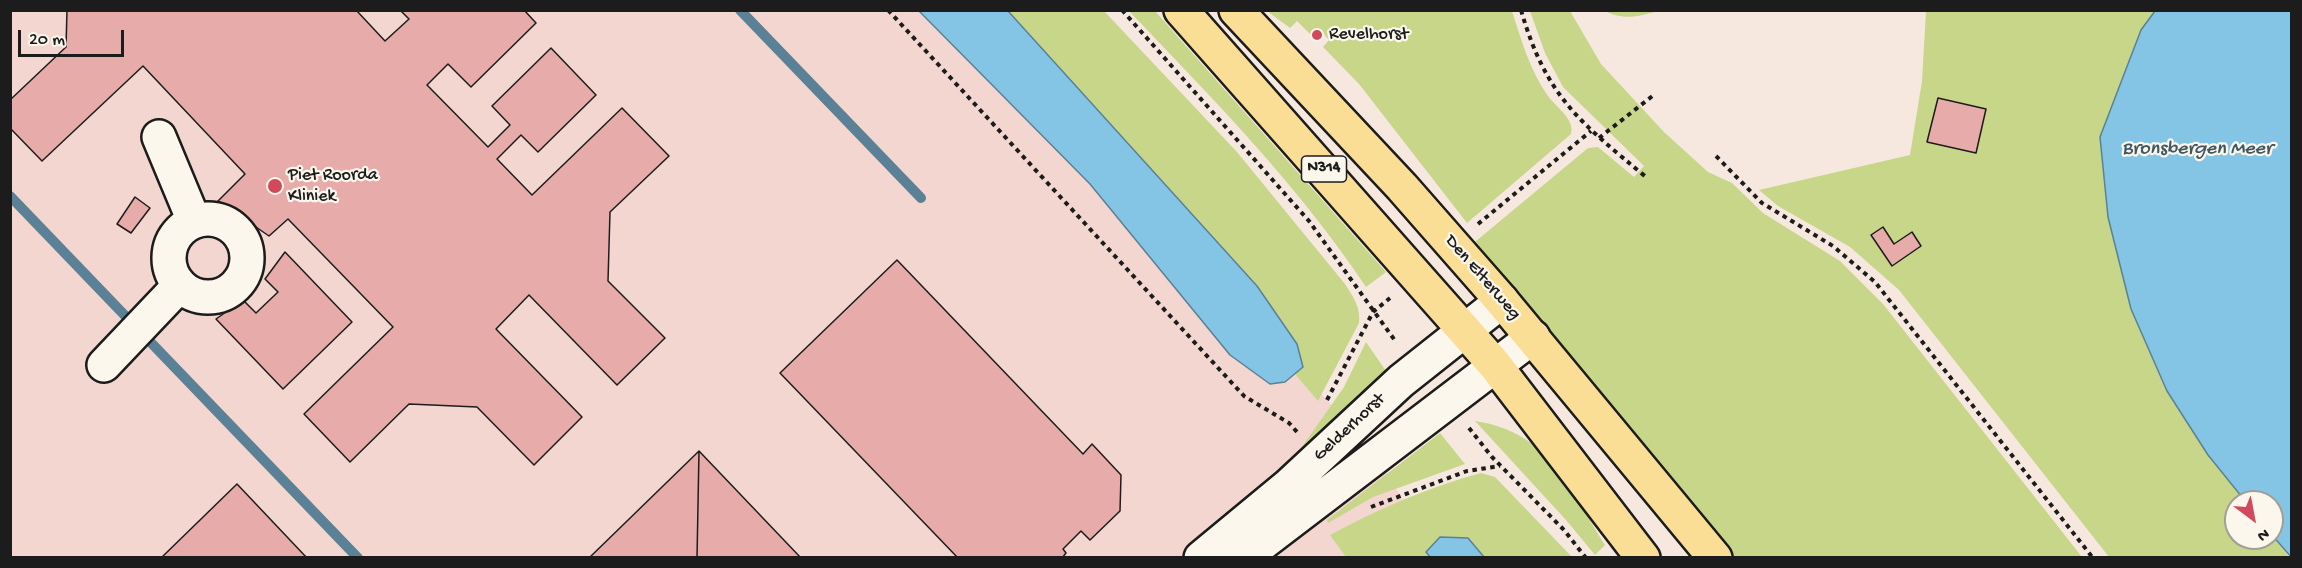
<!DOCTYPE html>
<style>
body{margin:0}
#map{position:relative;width:2302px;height:568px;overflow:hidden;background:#f7e8df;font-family:"Gochi Hand",sans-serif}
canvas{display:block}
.frame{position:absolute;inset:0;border:12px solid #1c1c1c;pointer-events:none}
.north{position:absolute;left:2224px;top:490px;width:60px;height:60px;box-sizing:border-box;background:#fbf7ec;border:2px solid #a29f99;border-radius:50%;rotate:148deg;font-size:16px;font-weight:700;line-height:24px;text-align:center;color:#1c1c1c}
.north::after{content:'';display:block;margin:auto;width:21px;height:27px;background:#d1495b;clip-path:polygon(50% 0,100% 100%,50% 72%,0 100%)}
.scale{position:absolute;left:18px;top:30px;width:106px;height:27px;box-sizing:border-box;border:3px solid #1c1c1c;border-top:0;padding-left:8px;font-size:18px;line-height:21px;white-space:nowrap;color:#1c1c1c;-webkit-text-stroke:4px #fbf7ec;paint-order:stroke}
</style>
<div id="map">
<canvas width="2302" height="568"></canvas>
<div class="frame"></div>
<div class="north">N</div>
<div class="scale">20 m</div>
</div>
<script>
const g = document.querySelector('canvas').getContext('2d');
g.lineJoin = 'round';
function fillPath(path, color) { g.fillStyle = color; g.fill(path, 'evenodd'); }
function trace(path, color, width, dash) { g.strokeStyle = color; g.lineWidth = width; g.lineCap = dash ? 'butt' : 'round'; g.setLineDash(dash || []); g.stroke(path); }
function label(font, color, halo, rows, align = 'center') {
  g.font = font + ' "Gochi Hand",sans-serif'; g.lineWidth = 4.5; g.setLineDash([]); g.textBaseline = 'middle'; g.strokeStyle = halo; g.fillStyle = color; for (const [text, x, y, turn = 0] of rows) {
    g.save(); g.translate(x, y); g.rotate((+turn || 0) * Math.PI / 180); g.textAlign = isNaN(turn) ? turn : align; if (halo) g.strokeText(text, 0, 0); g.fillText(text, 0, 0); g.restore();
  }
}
const built = new Path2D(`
 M10,11h958l405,439 64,107h-1426z`);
const green = new Path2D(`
 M1008,11h96l133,141 108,132c8,13 16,23 14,39l-41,78 -23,-27 8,-7z
 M1129,11h26l231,261 -20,15c-68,-102 -153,-188 -237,-276z
 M1267,11h245c9,28 18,60 36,85 8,11 27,23 23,38l-104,89 -108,-139 -36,-37 6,-7 -10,-12 -8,7 -14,-14 -7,7z
 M1530,11h40l31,53 63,68 44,40 24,11 31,30 77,48 43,43 199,253h-352l-260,-311 118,-98 10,-1 36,30 10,-11 -81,-79 -18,-34z
 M1605,11h54c-20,5 -34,10 -54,0z
 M1926,11h229l-14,19 -41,107 8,80 23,92 36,82 41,64 38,47h-10v36h36v-3l17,22h-180l-210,-267 -49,-43 -72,-41 -19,-16 151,-35 12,-74z
 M1366,342l20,29 -85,88 -4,-5 47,-67z
 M1475,421c75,11 94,67 130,124l-10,10 -29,-35z
 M1440,433l25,31 -92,33 -45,26 -1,-3z
 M1481,473l14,4 77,80h-88l-16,-19 -42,14 4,5h-84l-16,-22c48,-26 99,-48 151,-62z`);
const water = new Path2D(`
 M919,11h89l249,275 40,58 6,23 -18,15 -15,2 -40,-29 -140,-171z
 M2155,11h136v546l-19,-22v-33h-26l-38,-47 -41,-64 -36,-82 -23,-92 -8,-80 41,-107z
 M1440,537l28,1 16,19h-54l-4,-5z`);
const stream = new Path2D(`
 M740,10l181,188
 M10,196l348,362`);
const building = new Path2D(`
 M67,10h289l29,31 24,-22 -9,-9h124l12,13 -65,64 -23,-23 -21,21 61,62 22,-22 -18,-19 59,-58 45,47 -58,57 -17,-17 -24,24 35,36 90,-87 47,48 -59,56 -2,69 57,57 -48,47 -88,-90 -33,34 86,88 -48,48 -57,-58 -68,-3 -59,58 -46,-48 89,-87 -105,-108 -19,17 -51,-35 27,-27 -102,-108 -101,95 -32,-33v-28l56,-53z
 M1938,98l48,11 -10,44 -49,-11z
 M135,197l15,11 -19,25 -14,-9z
 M1883,227l11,17 18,-12 9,14 -29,20 -21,-31z
 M285,252l67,70 -69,67 -67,-70 27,-19 13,13 22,-21 -13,-13z
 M897,260l186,194 9,-10 29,31 -1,36 -30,29 -9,-9 -18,18 3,4 -4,5h-104l-178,-185z
 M699,451l-2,107h-108z
 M699,451l102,107h-104z
 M237,484l70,74h-146z`);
const path = new Path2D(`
 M888,10l356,386 45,27 8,9
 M1122,10l187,211 87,121
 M1521,10c25,87 59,112 125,167
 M1599,138l56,-44
 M1716,156l46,47 71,43 42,36 218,276
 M1478,224l113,-93
 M1327,400l46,-88 17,-14
 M1469,428l23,29 72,73 22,28
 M1371,507l96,-36 33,-5`);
const minor = new Path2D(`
 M159,137l35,84
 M169 258a39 39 0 1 1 78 0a39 39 0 1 1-78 0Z
 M104,365l76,-80
 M1201,558l87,-72 113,-105 101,-80
 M1243,558l290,-221`);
const major = new Path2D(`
 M1181,10l314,355 148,193
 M1236,10l166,177 100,114 213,257`);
const markers = [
 [1317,35,6,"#d1495b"],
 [275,186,8,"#d1495b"]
];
const shields = [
 [1324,169,45]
];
const shieldNames = [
 ["N314",1324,169]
];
const poiNames = [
 ["Revelhorst",1329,35],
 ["Piet Roorda",288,176],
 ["Kliniek",288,197]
];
const streetNames = [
 ["Den Elterweg",1482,278,49],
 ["Gelderhorst",1350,428,-43]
];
const waterNames = [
 ["Bronsbergen Meer",2197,150]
];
fillPath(built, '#f2d6cf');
fillPath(green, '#c8d68a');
fillPath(water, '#84c5e5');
trace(water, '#5a8195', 1.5);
trace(stream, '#5a8195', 10);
fillPath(building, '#e7acaa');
trace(building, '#1c1c1c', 1.5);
trace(minor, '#1c1c1c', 38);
trace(major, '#1c1c1c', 38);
trace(path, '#1c1c1c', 4, [4.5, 4.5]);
trace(minor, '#fbf7ec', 33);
trace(major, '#fbde96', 33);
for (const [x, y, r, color] of markers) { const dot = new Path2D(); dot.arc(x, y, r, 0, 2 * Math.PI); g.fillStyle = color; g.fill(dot); trace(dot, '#fbf7ec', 2); }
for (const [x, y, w] of shields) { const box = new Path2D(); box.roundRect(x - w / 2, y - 13, w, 26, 4.5); g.fillStyle = '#fbf7ec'; g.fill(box); trace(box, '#1c1c1c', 1.5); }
label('bold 16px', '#1c1c1c', null, shieldNames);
label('18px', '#1c1c1c', '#fbf7ec', poiNames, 'left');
label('18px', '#1c1c1c', '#fbf7ec', streetNames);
label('italic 20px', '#405762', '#fbf7ec', waterNames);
</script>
